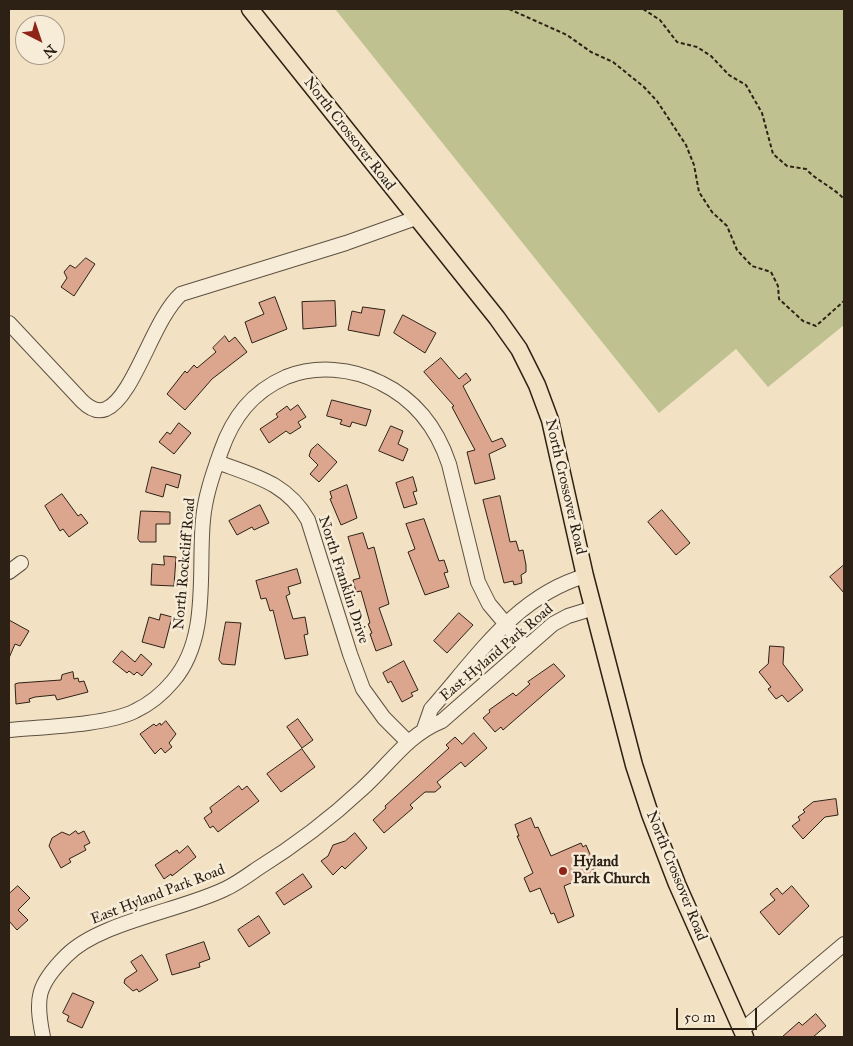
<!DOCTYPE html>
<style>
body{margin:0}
#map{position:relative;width:853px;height:1046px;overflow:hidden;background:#f2e2c3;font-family:"IM FELL Great Primer",serif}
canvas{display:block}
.frame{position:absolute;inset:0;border:10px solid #2d2116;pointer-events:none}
.north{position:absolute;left:15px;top:15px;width:50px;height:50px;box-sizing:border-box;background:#f7ecd8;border:1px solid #a69b8a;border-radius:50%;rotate:139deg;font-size:14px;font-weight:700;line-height:20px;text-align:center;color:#2d2116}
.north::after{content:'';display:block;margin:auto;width:18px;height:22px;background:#8f2418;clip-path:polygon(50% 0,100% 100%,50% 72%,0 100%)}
.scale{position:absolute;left:676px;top:1008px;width:81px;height:22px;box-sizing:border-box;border:2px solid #2d2116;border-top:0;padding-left:6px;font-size:15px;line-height:18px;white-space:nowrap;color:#2d2116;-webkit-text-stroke:4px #f7ecd8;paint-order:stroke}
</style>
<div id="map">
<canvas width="853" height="1046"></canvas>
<div class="frame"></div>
<div class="north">N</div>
<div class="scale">50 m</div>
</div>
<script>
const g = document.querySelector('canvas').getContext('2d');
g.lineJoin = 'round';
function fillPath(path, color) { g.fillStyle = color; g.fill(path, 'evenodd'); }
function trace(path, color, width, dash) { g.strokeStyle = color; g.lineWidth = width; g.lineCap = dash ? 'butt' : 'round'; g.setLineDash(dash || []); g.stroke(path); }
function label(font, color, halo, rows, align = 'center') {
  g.font = font + ' "IM FELL Great Primer",serif'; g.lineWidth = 5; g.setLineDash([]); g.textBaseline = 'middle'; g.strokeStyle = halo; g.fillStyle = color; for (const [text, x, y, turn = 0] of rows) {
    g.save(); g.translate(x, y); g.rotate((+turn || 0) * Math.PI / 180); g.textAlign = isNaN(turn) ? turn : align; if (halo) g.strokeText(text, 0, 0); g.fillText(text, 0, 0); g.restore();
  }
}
const green = new Path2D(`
 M335,9h509v316l-76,62 -32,-38 -77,64z`);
const building = new Path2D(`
 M86,258l9,6 -21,32 -13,-9 6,-9 -3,-6 6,-7 5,3z
 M275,297l12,32 -35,14 -7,-21 19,-8 -5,-11z
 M335,301l1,25 -33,3 -1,-27z
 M363,307l22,3 -6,26 -31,-6 4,-19 9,2z
 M403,315l33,18 -11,20 -31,-20z
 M225,336l4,6 6,-5 12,15 -35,27 -27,31 -18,-16 18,-23 2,2 7,-8 3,3 19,-16 -3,-4z
 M441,358l18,21 7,-6 5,7 -8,6 29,56 10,-4 4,8 -17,8 6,25 -20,5 -8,-32 8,-2 -23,-43 2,-1 -30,-34z
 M332,400l39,10 -5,16 -14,-4 -2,5 -10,-3 2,-4 -15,-4z
 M298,405l8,12 -8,5 3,5 -11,7 -4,-3 -17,12 -9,-14 18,-12 -2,-3 11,-8 3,4z
 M179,423l12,10 -17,21 -15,-12 8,-10 3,2z
 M391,426l12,5 -5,13 10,5 -5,12 -24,-10z
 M318,444l19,18 -18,20 -9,-8 8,-9 -9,-9 2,-6z
 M152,467l29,8 -3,13 -12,-4 -3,13 -17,-5z
 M413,477l4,14 -4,1 4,12 -13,4 -8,-25z
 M347,485l10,33 -16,7 -11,-26 2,-1 -2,-6z
 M62,494l16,22 3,-2 7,9 -19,14 -6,-8 -3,2 -15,-25z
 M500,496l10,46 6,-1 3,10 4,-1 3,15v7l-5,3 1,8 -8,2 -1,-4 -9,2 -21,-83z
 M260,505l9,18 -15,7 -2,-3 -15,8 -8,-14z
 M662,510l28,33 -14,12 -28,-33z
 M141,511l29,1v12h-14v18h-16l-2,-3z
 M424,519l15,42 5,-1 4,12 -4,1 5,14 -24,8 -17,-43 7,-3 -9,-25z
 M363,533l5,16 6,-2 15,57 -10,4 13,37 -16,6 -6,-17 2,-1 -4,-9 2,-1 -9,-32 -5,1 -3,-12 7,-2 -12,-41z
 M164,556l12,1 -2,29 -23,-1 1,-21 12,1z
 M844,565v28l-14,-16z
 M297,569l4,14 -13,4 2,7 -4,2 7,23 12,-2 3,17 -4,1 4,20 -23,4 -12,-49 -3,1 -4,-13 -5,1 -5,-18z
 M459,613l14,12 -26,28 -13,-12z
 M161,614l11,3 -8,31 -22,-6 7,-25 10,3z
 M9,620l20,11 -9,15 -5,-2 -6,14z
 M226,622l15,1 -6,42 -13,-1 -3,-4z
 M770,646l14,1 -1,17 20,26 -15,12 -6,-7 -6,4 -8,-10 3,-2 -12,-15 9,-8z
 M122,651l13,11 6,-8 11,10 -10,12 -5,-4 -3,3 -5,-4 -2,2 -14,-11z
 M404,661l14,29 -7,3 2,3 -11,6 -11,-21 -3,2 -5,-10z
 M554,664l11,12 -62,54 -2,-3 -6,5 -12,-14 7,-6 -1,-2 24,-17 3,3 14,-12 -2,-2z
 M73,672l1,7 4,-1 1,4 5,-1 4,11 -31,8 -2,-5 -20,2 -6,2 1,3 -14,2 -1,-20 3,-1 43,-3 1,-5z
 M298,719l15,21 -11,8 -15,-21z
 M166,721l10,13 -7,9 3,4 -7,6 -4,-5 -6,6 -15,-20 11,-8 3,-2 2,2 4,-3 1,2z
 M474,733l13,15 -22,19 -4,-5 -24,20 4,5 -6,5h-10l-15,13 3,3 -29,25 -11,-13 13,-12 -1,-2 64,-58 -3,-3 9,-8 7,7z
 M302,749l13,18 -34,25 -14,-18z
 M239,786l3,4 5,-4 12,15 -41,31 -5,-6 -3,2 -6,-10 8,-6 -2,-4z
 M836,799l2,16 -13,2 -22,22 -11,-13 8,-6 -2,-3 7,-5 -2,-2 10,-8z
 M531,818l4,10 3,-1 13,29 30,-13 2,4 3,-2 10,23 -3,1 2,4 -31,13 10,30 -16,7 -4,-10 -3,1 -11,-26 -10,4 -6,-14 9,-5 -16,-37h2l-4,-11z
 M76,831l2,3 6,-3 6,12 -6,3 2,4 -17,9 2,3 -10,6 -12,-22 3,-8 10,-6 7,3z
 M355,833l12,15 -22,21 -3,-3 -9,9 -12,-14 7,-5 5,-11 12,-4z
 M188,846l8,11 -24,19 -1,-2 -7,5 -9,-14 22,-15 2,3z
 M303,874l9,13 -28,18 -8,-12z
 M18,886l12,12 -12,12 10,10 -11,10 -8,-9v-27z
 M792,886l17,20 -30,29 -19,-23 15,-12 -5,-6 7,-6 5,6z
 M259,916l11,17 -21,14 -11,-17z
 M204,942l6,17 -11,4 1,4 -28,8 -6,-20z
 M142,955l16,25 -19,12 -2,-3 -4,2 -9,-8 1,-4 12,-8 -6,-9z
 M73,993l21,9 -12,26 -15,-7 2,-5 -6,-3z
 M816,1014l10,12 -13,11h-31l17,-15 3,3z`);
const path = new Path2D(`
 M509,9l58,26 24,17 22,10 31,25 13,14 29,44 8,20 5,27 13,20 15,14 10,24 15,16 19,6 7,14 1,13 24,22 13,5 28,-25
 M643,9l17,11 17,22 20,5 14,9 18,19 17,10 16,28 11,41 14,12 19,3c11,12 27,18 38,30`);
const minor = new Path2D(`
 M9,323l73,78c6,6 14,12 24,8 28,-12 47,-90 75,-115l165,-51 70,-25
 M217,462c38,14 70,21 91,58l42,134 13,35 21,29 24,24
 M9,572l12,-9
 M424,729l7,-20c46,-52 85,-113 154,-133
 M9,730c32,-3 99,-5 126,-19 15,-7 28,-18 38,-30 37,-43 25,-109 30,-161 2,-24 10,-46 18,-69 12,-34 31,-59 65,-74 30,-12 66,-9 95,6 35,17 56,45 68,81l29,118 11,22 37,44
 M742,1030l102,-86
 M43,1037c-8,-39 -6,-52 23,-81 33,-34 114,-45 159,-67 11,-5 22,-13 32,-20 37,-23 73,-50 105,-80 27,-24 45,-54 80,-68l111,-97 15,-8 26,-8`);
const major = new Path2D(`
 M250,9l247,309 22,31 18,36 13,35 35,156 49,189 16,49 27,70 68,153`);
const markers = [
 [563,871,5,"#8f2418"]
];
const streetNames = [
 ["North Crossover Road",349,134,52],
 ["North Crossover Road",565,487,77],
 ["North Rockcliff Road",185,564,-85],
 ["North Franklin Drive",343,580,72],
 ["East Hyland Park Road",497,653,-40],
 ["North Crossover Road",676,876,68],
 ["East Hyland Park Road",158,895,-21]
];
const poiNames = [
 ["Hyland",573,862],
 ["Park Church",573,879]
];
fillPath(green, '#bfc290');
fillPath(building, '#dca58d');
trace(building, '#2d2116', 1);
trace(minor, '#5e5141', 16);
trace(major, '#2d2116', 19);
trace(path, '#2d2116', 2, [4, 2.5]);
trace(minor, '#f7ecd8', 14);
trace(major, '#f2e2c3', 16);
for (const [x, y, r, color] of markers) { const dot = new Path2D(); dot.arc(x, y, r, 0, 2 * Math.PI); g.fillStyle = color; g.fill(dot); trace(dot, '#f7ecd8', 2); }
label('15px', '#2d2116', '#f7ecd8', streetNames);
label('bold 15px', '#2d2116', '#f7ecd8', poiNames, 'left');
</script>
